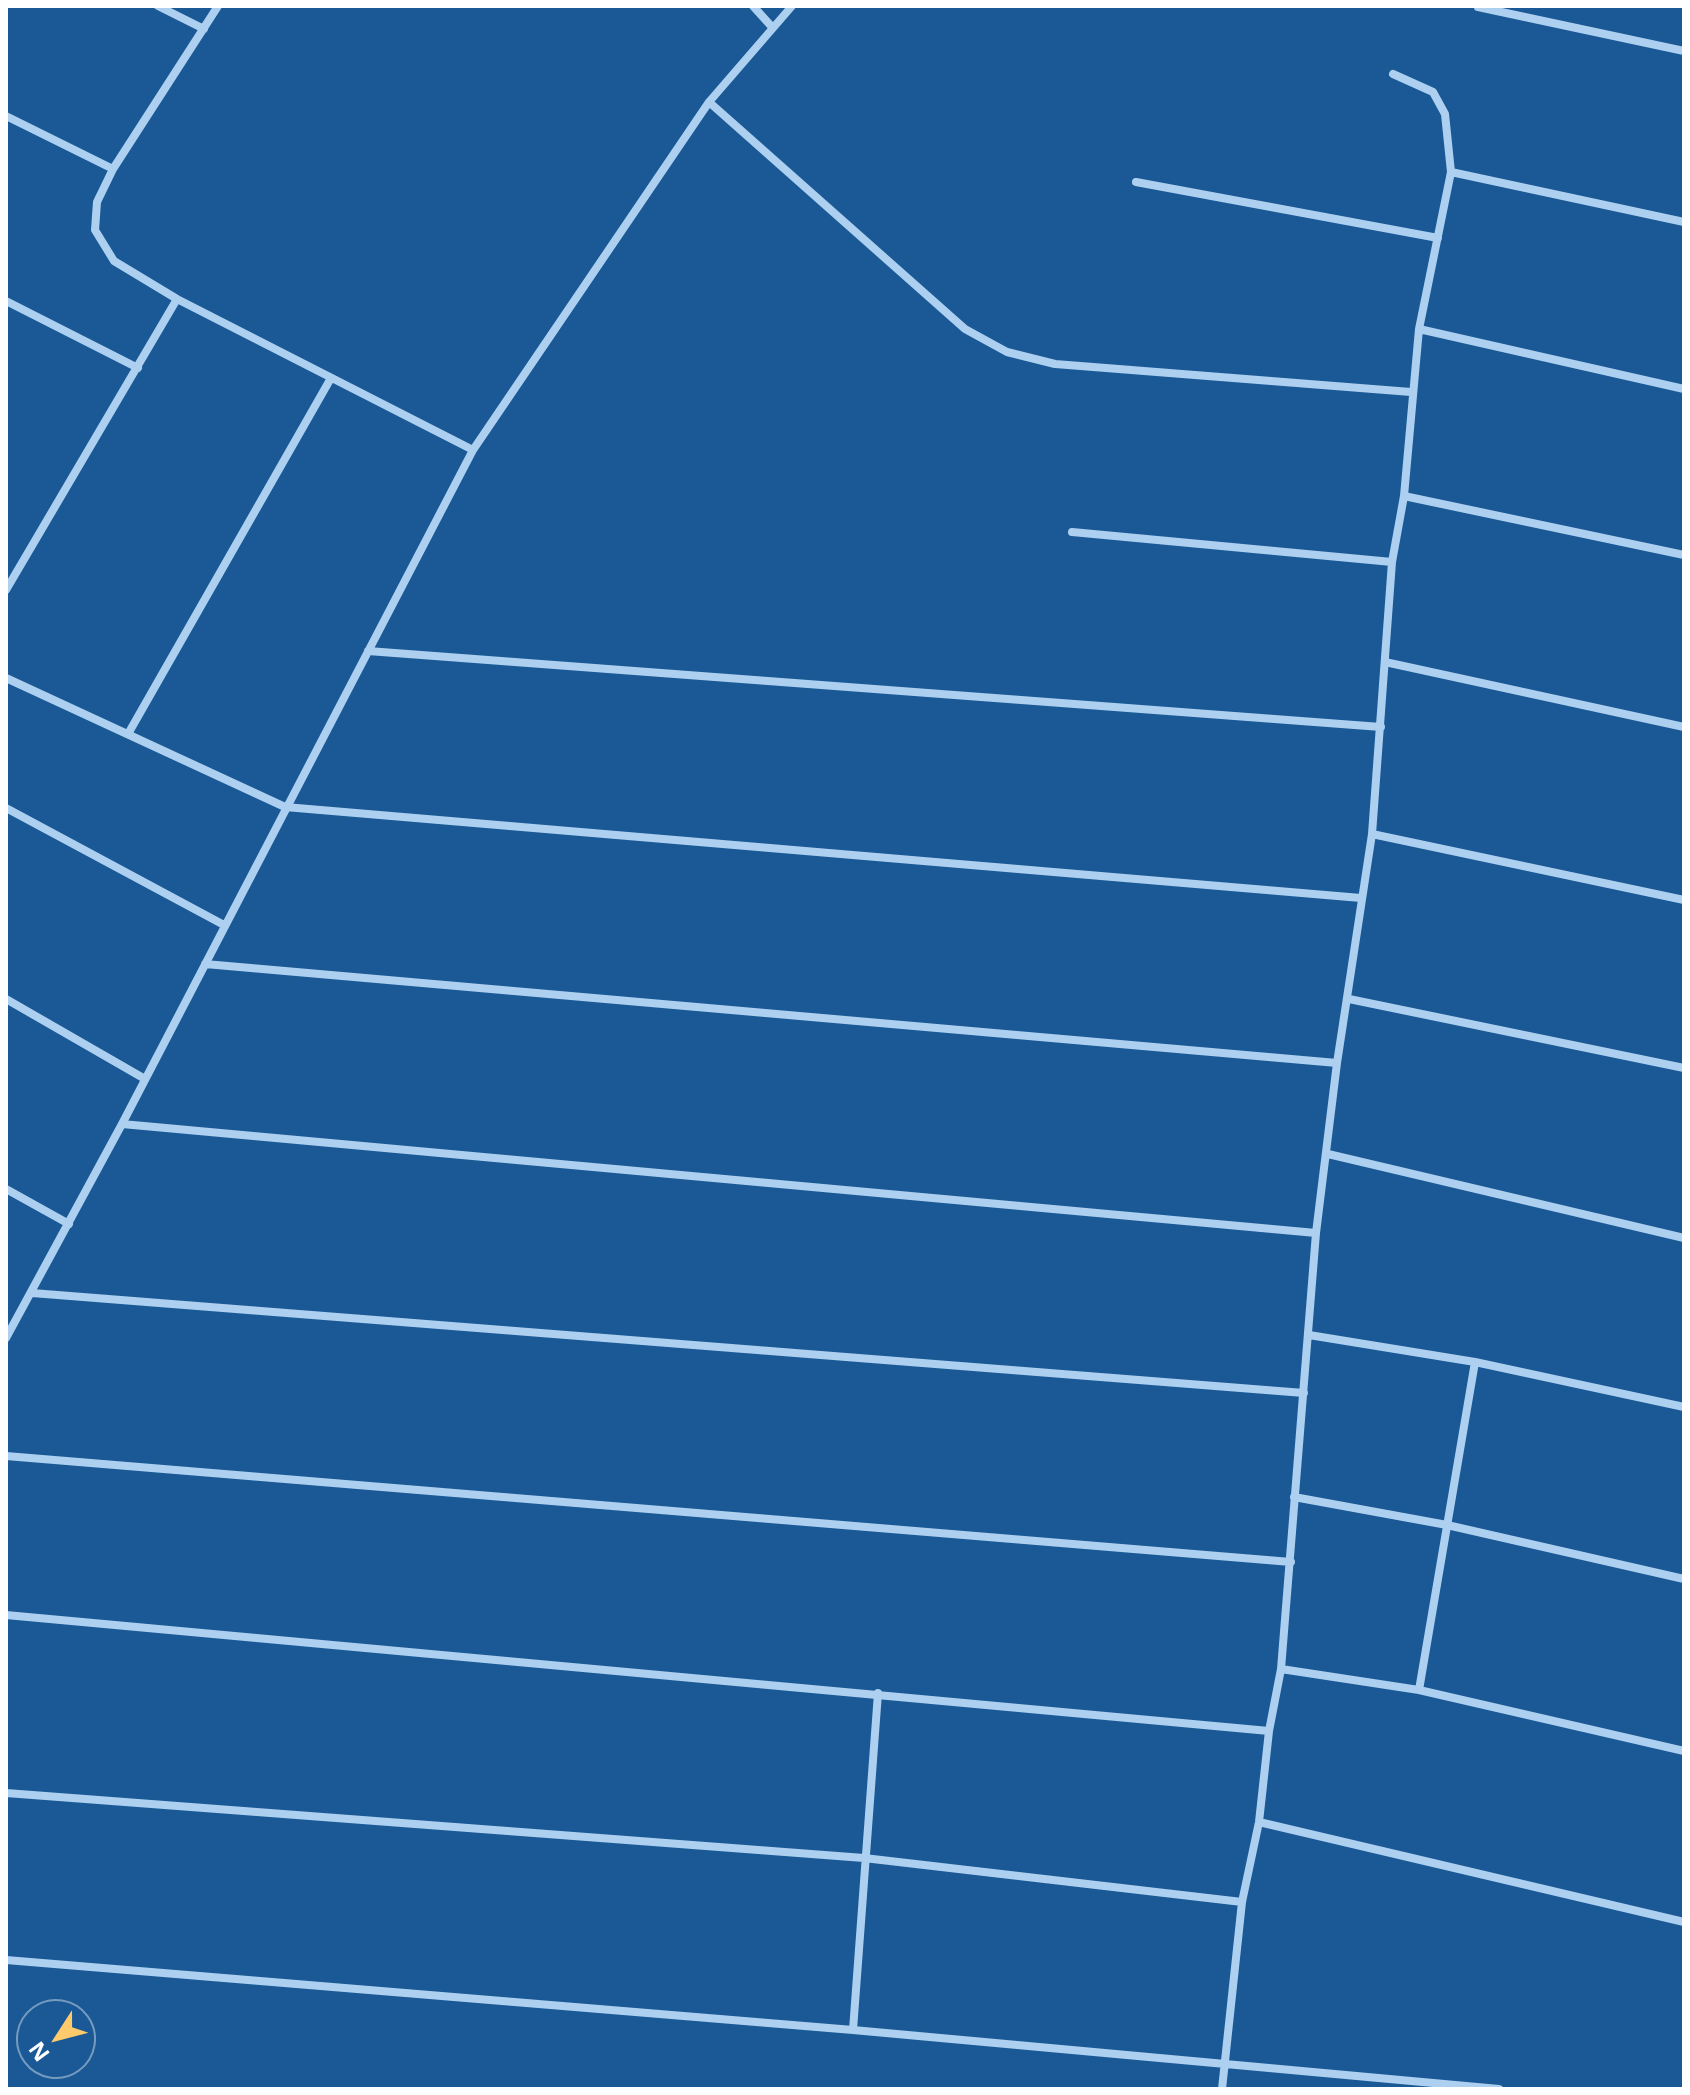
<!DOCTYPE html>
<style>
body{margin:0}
#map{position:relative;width:1690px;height:2095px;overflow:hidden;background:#1a5995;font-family:"Noto Sans",sans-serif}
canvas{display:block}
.frame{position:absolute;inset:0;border:8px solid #fff;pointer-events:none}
.north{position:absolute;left:16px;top:1999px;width:80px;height:80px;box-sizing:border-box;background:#1a5995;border:2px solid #769bbf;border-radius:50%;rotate:234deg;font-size:22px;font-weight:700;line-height:32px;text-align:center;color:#fff}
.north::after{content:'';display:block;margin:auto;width:28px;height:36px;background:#ffca6b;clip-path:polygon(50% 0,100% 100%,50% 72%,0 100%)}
</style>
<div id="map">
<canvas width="1690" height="2095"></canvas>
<div class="frame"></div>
<div class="north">N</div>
</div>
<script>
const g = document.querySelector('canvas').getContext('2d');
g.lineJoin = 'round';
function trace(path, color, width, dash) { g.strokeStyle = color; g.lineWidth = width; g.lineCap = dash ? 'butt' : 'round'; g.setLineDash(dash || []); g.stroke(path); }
const street = new Path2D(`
 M158,6l46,23
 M218,6l-105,163 -16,33 -2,28 19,31 63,38 296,151
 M753,6l19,21
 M1478,7l206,44
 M709,102l256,227 42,23 48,12 356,28
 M6,116l107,53
 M1451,172l233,50
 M1136,182l302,56
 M6,301l132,67
 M1419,329l265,60
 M1404,496l280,59
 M1072,532l320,30
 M6,590l171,-291
 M368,651l1013,76
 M1385,662l299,65
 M6,678l279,129 1076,91
 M128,734l203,-356
 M6,808l218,117
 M1372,834l312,66
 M205,964l1132,99
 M6,999l139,80
 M1349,999l335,69
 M122,1124l1194,109
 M1328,1154l356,84
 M6,1189l63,35
 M32,1293l1272,100
 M1309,1335l166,27 209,45
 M6,1338l116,-214 351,-674 236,-348 83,-96
 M6,1456l1285,106
 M1294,1497l153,28 237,54
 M6,1615l1263,116
 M1281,1669l138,21 265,61
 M1419,1690l56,-328
 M6,1793l858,65 378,44
 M1259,1822l425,100
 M6,1960l847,70 646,59
 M853,2030l25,-337
 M1222,2089l20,-187 17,-80 10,-91 12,-62 35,-436 21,-170 35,-229 20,-272 12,-66 15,-167 32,-157 -6,-58 -12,-22 -40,-18`);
trace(street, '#add0f0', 8);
</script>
